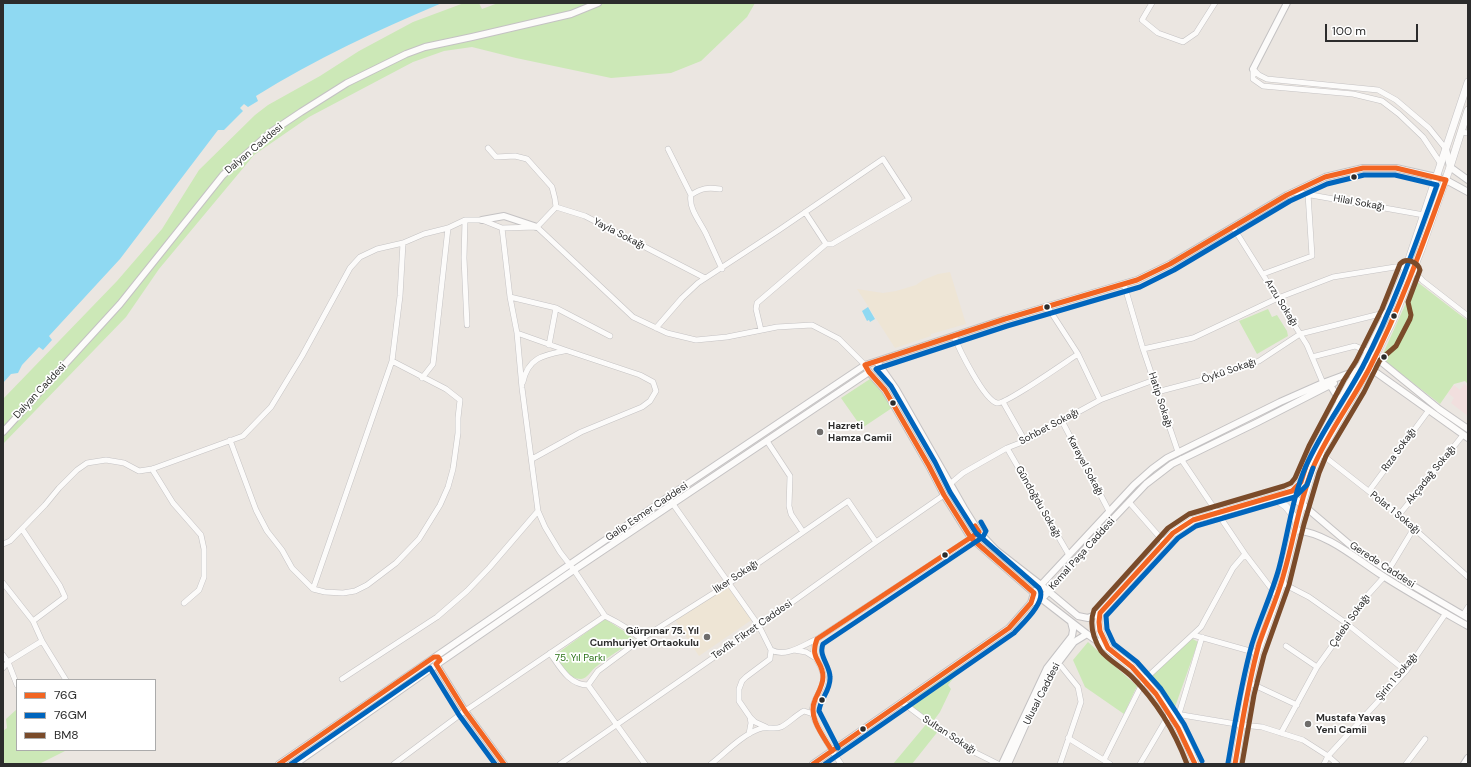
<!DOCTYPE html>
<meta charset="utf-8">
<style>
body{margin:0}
#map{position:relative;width:1471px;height:767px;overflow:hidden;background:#ebe6e1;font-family:"DM Sans",sans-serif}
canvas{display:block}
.frame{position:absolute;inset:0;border:4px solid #2c2c2c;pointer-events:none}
.legend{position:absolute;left:16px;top:679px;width:140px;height:72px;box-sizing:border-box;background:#fff;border:1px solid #ababab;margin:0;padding:5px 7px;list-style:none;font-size:12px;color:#2c2c2c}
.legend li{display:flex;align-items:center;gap:8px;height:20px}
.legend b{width:20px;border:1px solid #ababab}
.scale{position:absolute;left:1325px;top:24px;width:93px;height:18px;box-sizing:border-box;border:2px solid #2c2c2c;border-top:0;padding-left:5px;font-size:12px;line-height:14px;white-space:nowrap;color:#2c2c2c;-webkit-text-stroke:3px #fff;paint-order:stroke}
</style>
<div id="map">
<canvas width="1471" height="767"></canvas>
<div class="frame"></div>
<ul class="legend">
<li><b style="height:5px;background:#f26522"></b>76G</li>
<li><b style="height:5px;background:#0065bd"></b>76GM</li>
<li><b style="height:5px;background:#7a4b2a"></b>BM8</li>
</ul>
<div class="scale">100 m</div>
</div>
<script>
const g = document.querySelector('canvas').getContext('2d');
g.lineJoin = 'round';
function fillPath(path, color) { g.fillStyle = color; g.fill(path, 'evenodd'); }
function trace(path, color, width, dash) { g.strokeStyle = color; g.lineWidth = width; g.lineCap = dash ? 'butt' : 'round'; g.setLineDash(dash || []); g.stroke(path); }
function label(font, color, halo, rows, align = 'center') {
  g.font = font + ' "DM Sans",sans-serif'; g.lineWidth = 3.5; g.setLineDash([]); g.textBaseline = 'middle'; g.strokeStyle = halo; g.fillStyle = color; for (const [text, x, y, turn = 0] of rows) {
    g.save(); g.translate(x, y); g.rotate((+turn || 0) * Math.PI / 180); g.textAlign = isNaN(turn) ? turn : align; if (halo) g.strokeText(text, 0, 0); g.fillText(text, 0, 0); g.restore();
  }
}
const education = new Path2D(`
 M950,272l16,52 -35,10v2l-36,12 -38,-59 26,4 13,-2 20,-6 7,-5 15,-6z
 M728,584l25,35 -54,37 -25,-38z`);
const medical = new Path2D(`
 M1464,384l4,3v29l-17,-13 3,-5 -6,-5 6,-8 6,5z`);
const green = new Path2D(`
 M464,3h15l3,6 16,-6h257l-8,14 -46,44 -30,12 -60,5 -95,-20 -44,-11 -28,4 -31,11 -104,55 -55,38 -95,114 -33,48 -123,127v-45l114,-118 45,-52 37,-59 56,-55 13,-10 52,-29 39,-25 54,-29z
 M1416,281l52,40v63l-3,-3 -11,3 -14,20 -59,-46z
 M1268,309l4,8 5,-2 10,16 1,5 -31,18 -18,-33z
 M870,379l9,8 13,21 -30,20 -21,-30z
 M605,619l22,14 8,7c-12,8 -26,16 -38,26 -5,3 -10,13 -16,13 -12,0 -22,-14 -26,-24z
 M1191,638l7,4 -23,65 -23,-32z
 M1088,642l49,44 -13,28 -39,-27 -12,-27z
 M955,665l5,5 -12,15 3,4 -11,23 -9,12 8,6 -27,34h-19l35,-42 -22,-20z
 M17,709v41l48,1 -24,12 -38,1v-33l4,-3 -1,-9z`);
const water = new Path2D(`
 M3,3h439c-64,27 -127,56 -186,93l2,5 -10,6 -4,-3 -4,4 3,3 -19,19h-6l-98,129 -71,77 3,4 -9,10 -4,-3 -17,18 -4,8 -7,1 -8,9z
 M868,307l7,12 -5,3 -1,-2 -2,1 -5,-10z`);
const minor = new Path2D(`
 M1152,3l-10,17 16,13 25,9 13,-9 19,-30
 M1253,69v10l10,7 90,8 29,7 17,13 24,23 18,27
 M1253,69l6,6 8,4 111,11 18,10 33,28 17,21
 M1461,132l7,1
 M488,148l8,9 19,-1 12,3 25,28 3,12 1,8
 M668,149l23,46
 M720,189c-12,-2 -18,-1 -29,6 -3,14 11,29 16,41 5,11 10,22 15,33
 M1294,192l130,23
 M805,212l21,32
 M465,220l-1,38 3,67
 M537,227l19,-20 29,9 120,62
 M1233,227l74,118 16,38
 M1263,274l49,-18 -4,-62
 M1124,284l19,65 50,-11 85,-40 55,-21 62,-10h11l7,3 10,11 45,35
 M510,297l46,11 54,28
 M1047,306l31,48 22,46
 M656,328l26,-30 16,-15 81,-53 104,-71 26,40 -77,45h-6l-69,59 -1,6 5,21
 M517,333l48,17 75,25 13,7 3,9 -6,10 -8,6 -61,25 -49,27
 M954,336c5,13 30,64 43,67 8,2 70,-42 81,-49
 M549,345l7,-37
 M1143,349l35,103
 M1312,357l43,-11 14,6
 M422,378l11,-14 15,-136
 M523,382c5,-24 20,-27 41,-31
 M1157,392l57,-15 45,-16 41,-27 88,-22
 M1003,402l22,39
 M1062,421l47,90
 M230,440l26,70 11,21 15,19 10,18 21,21 12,3 18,1 12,-2 12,-6 29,-22 23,-24 21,-34 8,-18 5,-18 5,-36v-15l2,-18 -14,-11 -54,-28 8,-65 3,-53
 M767,441l23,35 -1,30 2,8 12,18
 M1007,448l62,107
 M1320,453l79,62 69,62
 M1181,459l64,95 32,42
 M152,469l21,34 28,32 3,14v28l-5,13 -15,13
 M950,484l13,-11 14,-8 30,-17 18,-7 75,-41 54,-20
 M1369,491l60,-81
 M668,497l91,129 12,24
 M1129,502l35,40
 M1399,515l64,-80
 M22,529l38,57 5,11 -32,24 9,20 24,39
 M3,544l7,-3 35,-36 14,-17 18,-18 10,-7 19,-3 18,3 15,8 13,-2 91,-33 28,-29 31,-51 48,-88 10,-11 17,-8 26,-6 21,-9 24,-6 17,-8h17l20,8 35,-1 96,90 34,16 29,7 31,-3 50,-10 35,-2 27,14 26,26
 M1388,571l26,-43
 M3,583l30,38
 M1282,583l27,14 37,26 60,48
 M313,589l79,-228
 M1463,615l5,-8
 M605,616c14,7 25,13 36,23
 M1193,635l64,18
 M817,639c-9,19 3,19 6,35 3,10 -6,20 -9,29 -1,3 -2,6 -2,9 2,11 22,42 29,52
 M1286,646l31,21
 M794,650l12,2 8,5
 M550,653c10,14 19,32 38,32l57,79
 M3,655l5,7 -5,6
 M1055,662l6,4 17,21 3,15 -21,62
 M342,679l95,-62 30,-26 22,-23 49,-57
 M1250,683l47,22
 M17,685l-9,-23 34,-21
 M588,685l10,-14 43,-32 87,-55 120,-83 28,41
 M902,702l37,28 29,19 30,15
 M1179,714l23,-77
 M750,717l5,5 11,5
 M1281,733l36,-66 23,-32 6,-12 19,-25 19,-21
 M749,734l2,-11 -1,-6 -11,-16v-12l3,-8 4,-4 24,-18 1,-9c15,8 32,-5 46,-11l154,-101
 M1068,738l42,26
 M1104,760l40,-80 57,-53 32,-59 12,-14
 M394,764l71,-53 140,-95 -31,-46 -14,-18 -15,-25 -7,-16 -16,-123 -5,-55 -7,-36 -8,-69
 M560,764l199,-138 117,-84 68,-47
 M711,764c14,-11 31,-29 48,-35 7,-3 15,1 22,-2 8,-4 15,-12 23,-16l9,3
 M1140,764l30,-51 72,12 20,2 41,13 25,16 9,8
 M1324,764l4,-8 78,-85 40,-58
 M1406,764l19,-25`);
const tertiary = new Path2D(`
 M1253,69l34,-66
 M1446,149l4,18 18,13
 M482,220l22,-4 33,11
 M1369,352l70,57 29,20
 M877,362l19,27 68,119 15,24 17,18 45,35 37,31 10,2 12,-5
 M1367,366l101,72
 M867,369l2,3 16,18 44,76 15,29 27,43 63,55 53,41 20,14
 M1327,384l3,1 10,16
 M3,432l117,-128 103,-129 48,-43 30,-20 46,-29 59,-29 19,-7 47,-10 99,-23 27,-11
 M1302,504l47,40 39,27 80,47
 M1295,530c33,3 61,29 88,46 28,18 57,34 85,50
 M1031,603l11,-4 50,-58 54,-57 26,-20 86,-42 76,-39
 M439,663l129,-89 301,-202
 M436,664l29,47 39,53
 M279,764l389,-267 197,-132 140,-46 132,-39 33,-16 117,-69 38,-18 38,-9h33l40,9 10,3 22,12
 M295,764l144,-101 1,-3
 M813,764l196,-136 22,-25 3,-10 7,-8 93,-100 18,-16 15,-11 113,-56 43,-19 35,-13
 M1002,764l45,-96 25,-32 1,-6 -2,-8
 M1008,764l20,-45 24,-48 22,-29 13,-8
 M1464,764l4,-6`);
const secondary = new Path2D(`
 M1287,493l15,11
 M1269,498c15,3 20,11 28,24
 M1195,764c-12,-33 -32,-65 -57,-91 -5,-5 -10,-10 -16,-14 -4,-4 -11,-7 -14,-11 -7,-11 -12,-23 -8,-35l73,-80 20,-13 94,-27 8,-4 6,-7 14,-33 35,-66 12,-19 26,-52 17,-41 63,-189
 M1235,764l12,-70 10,-41 25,-70 15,-61 15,-51 8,-18 49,-85 24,-48 28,-70 29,-83 18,-57`);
const bus1 = new Path2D(`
 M832,751c-8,-14 -25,-34 -17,-51 3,-7 8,-15 8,-23 0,-17 -14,-17 -6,-38l162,-107 -4,-6
 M279,764l155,-107h4l2,3 -4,4 29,47 39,53
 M813,764l196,-136 22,-25 3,-10 -63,-55 -27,-43 -15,-29 -44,-76 -16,-18 -4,-7 140,-46 132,-39 33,-16 117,-69 38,-18 38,-9h33l50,12c-23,64 -46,129 -77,189 -18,34 -42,65 -57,101 -13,33 -18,69 -28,103 -6,24 -17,47 -25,71 -11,39 -17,80 -24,120
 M1195,764l-17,-36 -22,-34 -24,-27 -24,-19 -8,-17 -1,-9 1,-9 73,-80 20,-13 99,-29 9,-9 5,-16`);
const bus2 = new Path2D(`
 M838,748l-19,-37c1,-12 12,-21 11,-34 0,-12 -12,-21 -7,-33l160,-107 3,-6 -5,-9
 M1202,761l-18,-37 -23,-35 -24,-27 -23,-18 -7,-15 -1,-13 72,-78 18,-12 99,-29 12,-12 6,-17
 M291,764l139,-96 29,47 36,49
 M825,764l189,-131c8,-9 34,-32 25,-45l-63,-55 -26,-41 -15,-30 -44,-76 -15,-17 131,-43 133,-39 34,-17 116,-69 37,-17 37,-9h31l42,10c-22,61 -44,123 -74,181 -18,34 -41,64 -57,100 -14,32 -18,68 -27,102 -7,26 -19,50 -27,76 -11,39 -17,79 -24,119`);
const bus3 = new Path2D(`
 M1187,764c-12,-32 -31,-63 -55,-87 -9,-9 -24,-17 -31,-26 -8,-13 -12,-27 -7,-41l74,-82 21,-14 95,-28 7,-3 4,-5 14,-32 35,-66 12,-19 26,-52 18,-45c6,-7 18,-2 20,6l-12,32 3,13 -1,4 -14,27 -16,14 -16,32 -38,64 -7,17 -15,51 -15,61 -25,70 -10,40 -12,69`);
const markers = [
 [1354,177,3.5,"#2c2c2c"],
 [1047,307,3.5,"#2c2c2c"],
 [1394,316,3.5,"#2c2c2c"],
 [1384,357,3.5,"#2c2c2c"],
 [893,403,3.5,"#2c2c2c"],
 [820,432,4,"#6f6d6b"],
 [945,555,3.5,"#2c2c2c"],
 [707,637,4,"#6f6d6b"],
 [822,700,3.5,"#2c2c2c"],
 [1308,724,4,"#6f6d6b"],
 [863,729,3.5,"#2c2c2c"]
];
const streetNames = [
 ["Dalyan Caddesi",254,149,-40],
 ["Hilal Sokağı",1359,203,10],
 ["Yayla Sokağı",619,234,27],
 ["Arzu Sokağı",1281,303,58],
 ["Öykü Sokağı",1229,371,-19],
 ["Dalyan Caddesi",40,391,-47],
 ["Hatip Sokağı",1160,400,72],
 ["Sohbet Sokağı",1049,427,-28],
 ["Rıza Sokağı",1399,450,-54],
 ["Karayel Sokağı",1085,466,62],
 ["Akçadağ Sokağı",1431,475,-51],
 ["Gündoğdu Sokağı",1038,502,60],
 ["Galip Esmer Caddesi",647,512,-34],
 ["Polat 1 Sokağı",1395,513,39],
 ["Kemal Paşa Caddesi",1082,554,-48],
 ["Gerede Caddesi",1382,565,33],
 ["İlker Sokağı",736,577,-34],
 ["Çelebi Sokağı",1350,621,-55],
 ["Tevfik Fikret Caddesi",752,630,-35],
 ["Şirin 1 Sokağı",1397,677,-50],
 ["Ulusal Caddesi",1042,694,-63],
 ["Sultan Sokağı",949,735,33]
];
const poiNames = [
 ["Hazreti",828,426],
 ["Hamza Camii",828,438],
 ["Gürpınar 75. Yıl",699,631,"right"],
 ["Cumhuriyet Ortaokulu",699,643,"right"],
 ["Mustafa Yavaş",1316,718],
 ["Yeni Camii",1316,730]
];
const parkNames = [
 ["75. Yıl Parkı",580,658]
];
fillPath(education, '#eee5d5');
fillPath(medical, '#f1dfde');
fillPath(green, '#cce8b7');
fillPath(water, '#8fd9f2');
trace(minor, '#c4c2c3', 6);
trace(tertiary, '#c4c2c3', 8);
trace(secondary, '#c4c2c3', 8);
trace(minor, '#fcfbfa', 5);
trace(tertiary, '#fcfbfa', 6);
trace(secondary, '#fcfbfa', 7);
trace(bus1, '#f26522', 5);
trace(bus2, '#0065bd', 5);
trace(bus3, '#7a4b2a', 5);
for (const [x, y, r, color] of markers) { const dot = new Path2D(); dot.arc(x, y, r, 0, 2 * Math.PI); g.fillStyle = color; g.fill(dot); trace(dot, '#fff', 1.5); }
label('10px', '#2c2c2c', '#fff', streetNames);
label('bold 10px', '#2c2c2c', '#fff', poiNames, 'left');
label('10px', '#287014', '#fff', parkNames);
</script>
